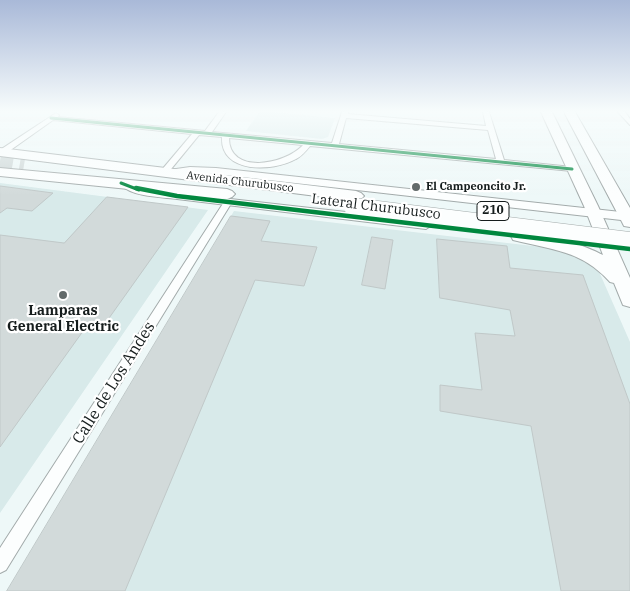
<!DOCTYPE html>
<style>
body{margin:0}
canvas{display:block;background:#eef8f8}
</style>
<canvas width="630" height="591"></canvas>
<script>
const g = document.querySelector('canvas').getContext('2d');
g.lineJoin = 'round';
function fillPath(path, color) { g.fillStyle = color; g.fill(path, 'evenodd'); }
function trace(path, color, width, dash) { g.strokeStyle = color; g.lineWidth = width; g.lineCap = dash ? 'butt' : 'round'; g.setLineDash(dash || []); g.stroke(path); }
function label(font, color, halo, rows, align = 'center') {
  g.font = font + ' "IBM Plex Serif",serif'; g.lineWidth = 4.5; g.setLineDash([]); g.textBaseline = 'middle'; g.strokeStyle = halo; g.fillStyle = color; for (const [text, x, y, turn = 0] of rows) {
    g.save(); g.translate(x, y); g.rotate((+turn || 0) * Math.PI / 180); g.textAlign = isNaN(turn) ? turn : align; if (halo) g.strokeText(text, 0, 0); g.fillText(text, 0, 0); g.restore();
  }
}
const built = new Path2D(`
 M259,112h15l61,6 -7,19 -6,2 -76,-8z
 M0,183l208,27 -208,303z
 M234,211l316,37 28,8 19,11 33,75v249h-623z`);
const building = new Path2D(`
 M0,186l53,7 -21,18 -25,-3 -7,5z
 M107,197l81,10 -86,121 -16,-1 -86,120v-212l64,8z
 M231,216l39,5 -9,20 56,6 -13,39 -49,-6 -130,311h-118z
 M372,237l21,3 -8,49 -23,-4z
 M437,239l70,7 3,22 73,7 47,129v187h-69l-30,-165 -91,-15v-26l42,5 -7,-57 40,3 -5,-26 -70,-12z`);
const trunkTunnel = new Path2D(`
 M0,161l24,4`);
const minor = new Path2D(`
 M219,112h7l-14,20 120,11 10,-31h6v2l138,12 -3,-14h6l15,48 68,7 4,2 -4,2 -262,-25c-4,5 -8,10 -14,13 -23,13 -76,15 -74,-22l-23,-2 -32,39h-3l-4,-2 32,-38 -139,-14 -48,34h-5v-4l56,-37 3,2 -1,2 147,14zM346,118l142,12 8,29 -157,-15zM229,138l74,7c-18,20 -74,30 -74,-7z
 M618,112h7l5,7v6z
 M228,199l4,3 -226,368 -6,3v-25l224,-346z`);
const tertiary = new Path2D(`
 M190,167l26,1 414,45v8l-414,-47 -26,-1 -21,3 -5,-3 5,-3z
 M127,182l15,5 35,6 249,28 6,4 -6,4 -249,-30c-16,-2 -44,-2 -56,-14l2,-2z`);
const primary = new Path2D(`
 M541,112h11l46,94 32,72v29l-7,-2 -9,-22 -4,-1c-29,-32 -58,-32 -97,-42l-2,-4 2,-4c19,-5 72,13 90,23l-19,-49z
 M564,112h11l55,96v19l-6,-1 -2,-4z`);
const trunk = new Path2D(`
 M0,148l356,43 5,2 3,3 -3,3 -5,2 -356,-45z
 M0,168l227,21 5,2 3,3 -3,3 -5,2 -227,-23z`);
const trunkBridge = new Path2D(`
 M353,207l277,34`);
const cyclewayFar1 = new Path2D(`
 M51,118l521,51
 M121,183l18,7`);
const cycleway = new Path2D(`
 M136,188l41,8 453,53`);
const markers = [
 [416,187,5,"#626a6a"],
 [63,295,5,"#626a6a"]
];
const farStreetnames = [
 ["Avenida Churubusco",240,182,7]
];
const farPoinames = [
 ["El Campeoncito Jr.",426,187]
];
const shields = [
 [493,211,32]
];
const shieldNames = [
 ["210",493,211]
];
const streetNames = [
 ["Lateral Churubusco",376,207,7]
];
const poiNames = [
 ["Lamparas",63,311],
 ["General Electric",63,327]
];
const nearStreetnames = [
 ["Calle de Los Andes",114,383,-58]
];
fillPath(built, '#d8eaea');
fillPath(building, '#d2dada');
trace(building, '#c0c8c8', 1);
trace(trunkTunnel, '#ced7d7', 13, [13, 7]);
trace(minor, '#a3abab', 2);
trace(tertiary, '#a3abab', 2);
trace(primary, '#a3abab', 2);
trace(trunk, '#a3abab', 2);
fillPath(minor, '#fcfefe');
fillPath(tertiary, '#fcfefe');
fillPath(primary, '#fcfefe');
fillPath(trunk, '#fcfefe');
trace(trunkBridge, '#a3abab', 19, []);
trace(trunkBridge, '#fcfefe', 18);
trace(cyclewayFar1, '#00873e', 3);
trace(cycleway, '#00873e', 4.5);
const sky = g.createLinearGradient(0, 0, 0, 195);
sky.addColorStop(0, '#a9b9d8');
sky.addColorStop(0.57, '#f7fcfc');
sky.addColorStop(1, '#f7fcfc00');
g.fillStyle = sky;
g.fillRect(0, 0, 630, 195);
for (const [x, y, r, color] of markers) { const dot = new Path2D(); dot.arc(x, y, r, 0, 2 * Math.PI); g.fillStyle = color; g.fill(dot); trace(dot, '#fff', 2); }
label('11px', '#161d1d', '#fff', farStreetnames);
label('bold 11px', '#161d1d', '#fff', farPoinames, 'left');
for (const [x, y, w] of shields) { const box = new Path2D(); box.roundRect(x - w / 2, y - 9.5, w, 19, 4); g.fillStyle = '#fff'; g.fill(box); trace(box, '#161d1d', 1); }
label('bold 12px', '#161d1d', null, shieldNames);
label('14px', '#161d1d', '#fff', streetNames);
label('bold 14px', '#161d1d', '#fff', poiNames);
label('16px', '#161d1d', '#fff', nearStreetnames);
</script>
